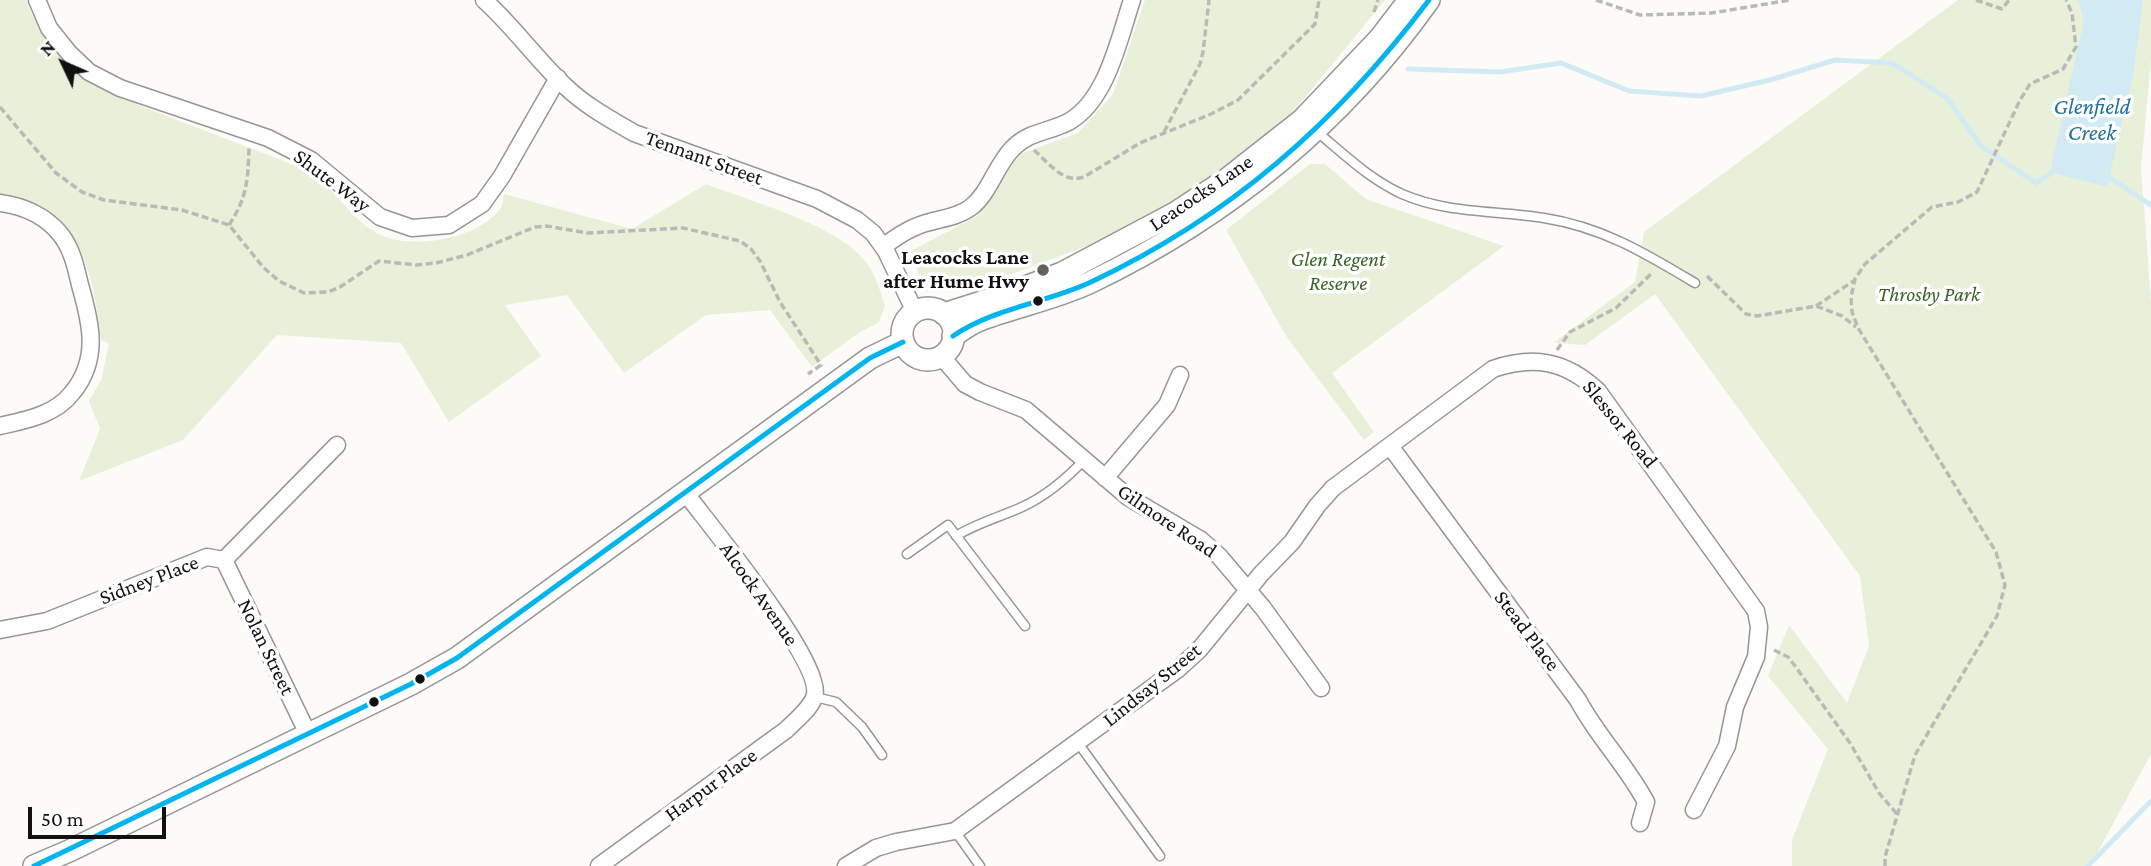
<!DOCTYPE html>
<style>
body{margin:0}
#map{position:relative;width:2151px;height:866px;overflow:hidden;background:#fcfbf7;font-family:"Crimson Pro",serif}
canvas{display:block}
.north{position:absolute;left:28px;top:28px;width:70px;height:70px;-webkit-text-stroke:5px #fff;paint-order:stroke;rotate:314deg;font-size:19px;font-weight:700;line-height:28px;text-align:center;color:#111}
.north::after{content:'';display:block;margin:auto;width:24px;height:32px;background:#111;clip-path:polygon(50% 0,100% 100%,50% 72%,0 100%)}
.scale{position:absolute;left:28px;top:807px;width:138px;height:32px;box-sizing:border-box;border:4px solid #111;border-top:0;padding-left:9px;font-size:21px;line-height:24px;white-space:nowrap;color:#111;-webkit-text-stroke:5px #fff;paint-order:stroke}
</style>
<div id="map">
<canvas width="2151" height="866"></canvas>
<div class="north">N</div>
<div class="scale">50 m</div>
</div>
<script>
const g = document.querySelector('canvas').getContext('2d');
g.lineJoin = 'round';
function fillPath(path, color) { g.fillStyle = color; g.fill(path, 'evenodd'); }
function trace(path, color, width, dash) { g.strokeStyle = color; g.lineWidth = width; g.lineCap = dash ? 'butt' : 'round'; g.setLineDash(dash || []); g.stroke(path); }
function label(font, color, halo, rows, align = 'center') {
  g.font = font + ' "Crimson Pro",serif'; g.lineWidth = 7; g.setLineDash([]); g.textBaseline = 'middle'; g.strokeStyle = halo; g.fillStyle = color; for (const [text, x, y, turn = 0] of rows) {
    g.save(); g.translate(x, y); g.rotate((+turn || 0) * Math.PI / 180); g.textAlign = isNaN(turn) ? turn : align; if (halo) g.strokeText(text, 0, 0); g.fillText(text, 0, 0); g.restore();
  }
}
const green = new Path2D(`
 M0,0h26c16,44 48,74 89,96l192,74c25,15 39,42 63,59 31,24 107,12 130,-20 3,-4 3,-10 4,-15l128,35 74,-45c44,17 132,41 160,78 10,13 14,29 19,44l-6,16 -22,12 -45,33 -42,-57 -64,5 -82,58 -57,-78 -62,10 36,51 -92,66 -48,-79 -124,-8 -94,105 -104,41 21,-52 -11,-28 12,-21 8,-36 -8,-4c-8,-69 -21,-136 -101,-145z
 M1145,0h240l-92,112 -101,79 -100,53 -125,47 -40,1 -18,-40 68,-36 43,-62 58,-21 35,-39z
 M1958,0h193v60l-10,108 10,134v452l-61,112h-298v-26l36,-91 -60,-73 21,-51 58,78 22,-57 -9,-70 -205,-282 -70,51 -32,-2 82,-61 9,-50z
 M1310,164h15l41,35 138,47 -172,127 42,59 -10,8 -78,-104 -60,-106z`);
const water = new Path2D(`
 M2078,0h65l-9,69 -27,118 -57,-15 34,-151z`);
const stream = new Path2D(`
 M1408,69l92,3 61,-9 68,28 72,5 69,-16 65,-20 57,3 55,35 34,48 55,37 21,-14
 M2104,174l47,31
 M2088,866l63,-65`);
const path = new Path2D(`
 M1596,0l44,15 72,-2 78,-13
 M1976,0l26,9 7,-9
 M1374,12l4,-12
 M0,107l56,66 26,19 22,8 78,10 47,15 34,42 16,14 25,12 24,-1 12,-5 39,-26 37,4 20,-2 31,-8 68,-28 12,-1 40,7 96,-5 57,13 11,8 9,12 20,41 41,63 -13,9
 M1164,132l36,-68 3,-12 6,-52
 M1034,150c15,13 29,34 50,27l56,-34 71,-29 27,-14 77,-76 4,-24
 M229,225c18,-27 19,-45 20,-77
 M1707,276l39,38 11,2 59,-10 26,10 14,11
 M1816,306l39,-26
 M1557,350l13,-18 46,-24 37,-36
 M1774,650l14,7 7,9 55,77 29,50 18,21
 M1885,866v-9l30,-102 82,-139 8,-31 -9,-33 -138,-224 -6,-16 -1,-15 4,-18 10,-15 67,-57 26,-5 19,-10 43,-92 10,-16 33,-15 13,-22 -4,-34 -6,-13`);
const service = new Path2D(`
 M1316,131c28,23 53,48 86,63 46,20 94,16 142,24 58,9 101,35 151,65
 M956,536c21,-13 44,-19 66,-29 22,-10 45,-29 62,-47
 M907,554l41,-29 77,101
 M815,697l21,5 26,25 20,28
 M1078,743l82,113
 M955,831l25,35`);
const minor = new Path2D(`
 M37,0l12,28 20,25 20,19 31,16 148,50 43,22 69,57 32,11 37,-3 33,-21 20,-28 56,-98
 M484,0c30,27 53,60 82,87 20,19 44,32 68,46l183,66 40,21 16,13 13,18 29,61
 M0,203c23,3 46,13 61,32 11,14 15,33 19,50 11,38 20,74 -8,108 -17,22 -46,27 -72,33
 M883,247c14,-11 29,-21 47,-25 14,-4 27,-5 40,-14 20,-15 25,-42 43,-60 16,-17 38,-16 57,-27 37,-22 49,-82 62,-121
 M941,356l24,28 15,8 46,18 102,87 73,43 18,16 44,52 58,80
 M1390,446l188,254c19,36 49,66 68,102l-6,21
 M1105,478l62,-73 13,-30
 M224,560l84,174
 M0,630l47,-9 160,-64 17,3 113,-115
 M599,866l187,-136c9,-9 23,-20 28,-32 13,-32 -107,-176 -130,-207
 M846,866l30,-18 20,-6 59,-11 223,-162 21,-19 62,-76 31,-32 25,-36 16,-18 160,-119c41,-14 73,-8 105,22l158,220 3,16 -3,30 -21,50 -8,39 -33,64`);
const tertiary = new Path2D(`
 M902 334a26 26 0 1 1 52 0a26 26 0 1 1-52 0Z
 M944,314l66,-21 52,-20 113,-60 52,-34 75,-59 78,-82 29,-38
 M953,336c9,-6 18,-13 27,-16 37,-14 75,-21 111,-38 137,-66 250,-158 338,-282
 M34,866l35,-15 342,-167 46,-26 413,-300 33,-16`);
const bus1 = new Path2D(`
 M953,336c41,-28 93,-33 138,-54 140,-66 245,-159 338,-282
 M34,866l377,-182 46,-26 413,-300 33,-16`);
const markers = [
 [1043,270,7,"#636362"],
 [1038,301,6,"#111"],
 [420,679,6,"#111"],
 [374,702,6,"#111"]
];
const streetNames = [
 ["Tennant Street",704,158,20],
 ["Shute Way",332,181,37],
 ["Leacocks Lane",1201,193,-34],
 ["Slessor Road",1620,424,51],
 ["Gilmore Road",1167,521,34],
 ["Sidney Place",149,580,-21],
 ["Alcock Avenue",759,594,55],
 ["Stead Place",1527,631,53],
 ["Nolan Street",266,647,64],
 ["Lindsay Street",1152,685,-39],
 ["Harpur Place",711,785,-36]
];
const poiNames = [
 ["Leacocks Lane",1029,258],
 ["after Hume Hwy",1029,282]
];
const parkNames = [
 ["Glen Regent",1338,260],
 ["Reserve",1338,284],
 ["Throsby Park",1929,295]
];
const waterNames = [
 ["Glenfield",2092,107],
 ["Creek",2092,133]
];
fillPath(green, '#e8f0d9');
fillPath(water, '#d1eaf4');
trace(stream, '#d1eaf4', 5);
trace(service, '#979695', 11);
trace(minor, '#979695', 19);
trace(tertiary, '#979695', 24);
trace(path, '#b9b9b8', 3.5, [7, 3.5]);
trace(service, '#fffefe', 8);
trace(minor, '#fffefe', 16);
trace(tertiary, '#fffefe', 21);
trace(bus1, '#00b5ef', 5);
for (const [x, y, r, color] of markers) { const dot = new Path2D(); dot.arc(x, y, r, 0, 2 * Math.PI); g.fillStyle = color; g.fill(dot); trace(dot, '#fff', 2.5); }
label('21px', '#111', '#fff', streetNames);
label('bold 21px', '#111', '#fff', poiNames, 'right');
label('italic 21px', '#386425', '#fff', parkNames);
label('italic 23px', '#23719a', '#fff', waterNames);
</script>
